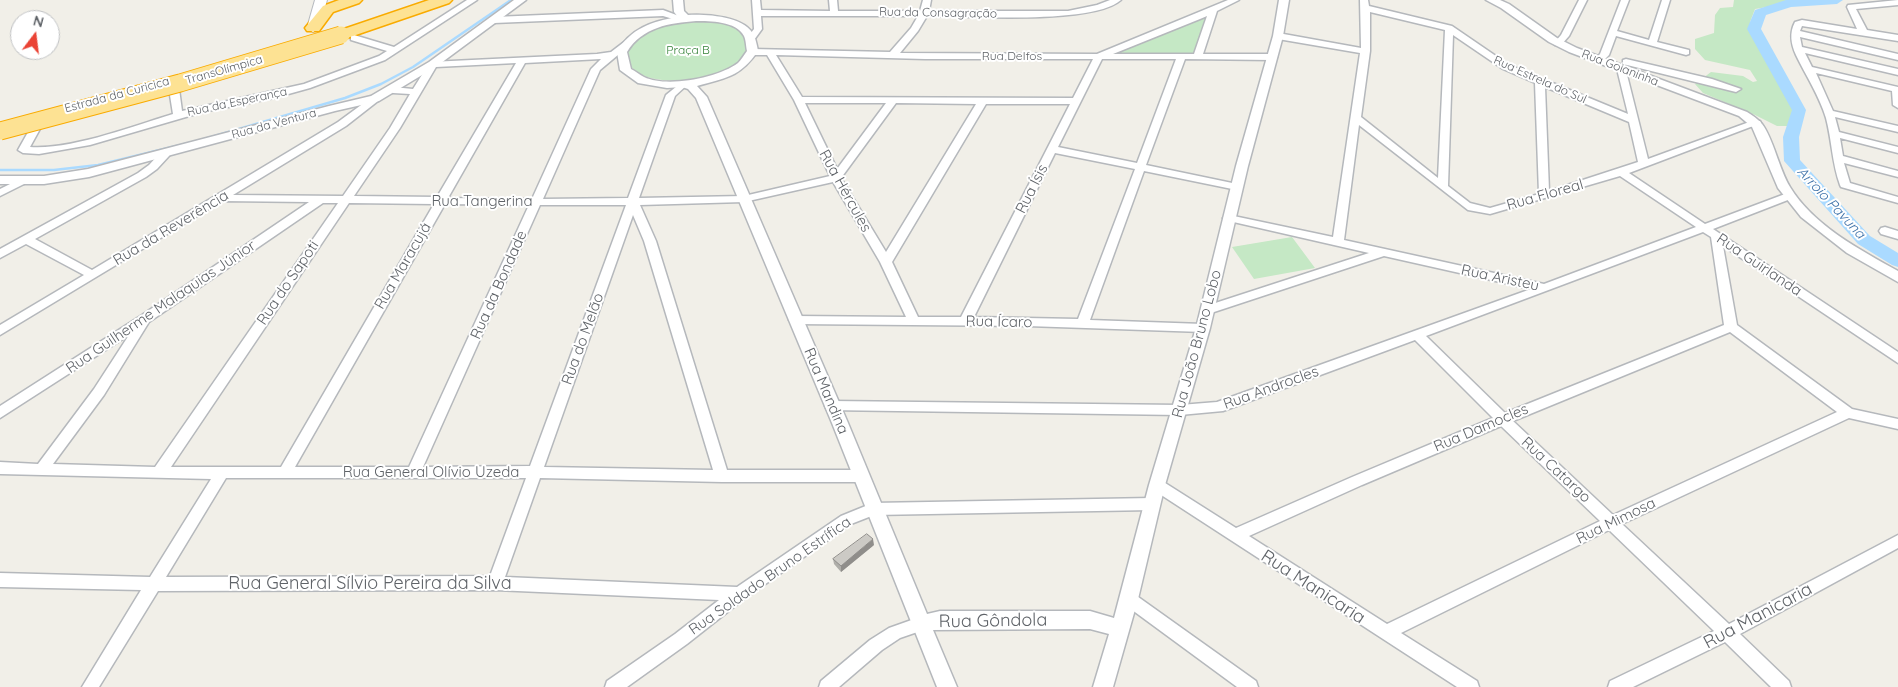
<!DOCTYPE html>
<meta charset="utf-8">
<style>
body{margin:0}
#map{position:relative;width:1898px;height:687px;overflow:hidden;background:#f1efe8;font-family:Quicksand,sans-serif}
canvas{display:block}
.north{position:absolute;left:10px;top:10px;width:50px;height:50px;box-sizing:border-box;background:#fff;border:1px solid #bfc1c3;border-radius:50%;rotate:15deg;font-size:14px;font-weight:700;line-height:20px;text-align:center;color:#5f6368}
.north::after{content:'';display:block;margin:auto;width:18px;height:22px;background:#ea4335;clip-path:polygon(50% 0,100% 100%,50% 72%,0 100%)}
</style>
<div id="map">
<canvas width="1898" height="687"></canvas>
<div class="north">N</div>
</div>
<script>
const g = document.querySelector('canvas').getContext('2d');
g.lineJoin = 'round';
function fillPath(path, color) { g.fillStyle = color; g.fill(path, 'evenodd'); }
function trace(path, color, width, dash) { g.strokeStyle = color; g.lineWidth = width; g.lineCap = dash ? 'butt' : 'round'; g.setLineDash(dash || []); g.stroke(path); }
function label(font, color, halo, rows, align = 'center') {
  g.font = font + ' Quicksand,sans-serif'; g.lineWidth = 4; g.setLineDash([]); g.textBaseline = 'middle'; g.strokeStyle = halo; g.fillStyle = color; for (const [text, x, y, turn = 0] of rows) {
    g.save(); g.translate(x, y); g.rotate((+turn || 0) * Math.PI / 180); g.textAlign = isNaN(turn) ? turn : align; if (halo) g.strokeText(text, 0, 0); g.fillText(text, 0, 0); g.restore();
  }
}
const green = new Path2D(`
 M1734,0h75l-54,9 -5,13v8l44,80 -6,16h-11l-22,-11 -52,-22 -8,-9 16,-12 32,4 10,6 4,-1 -7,-11 -45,-10 -10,-11v-10l19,-6 1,-18 5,-7 13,-1z
 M1213,10l-15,46h-99z
 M684,19c27,1 45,-2 64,20 0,5 0,11 -2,15 -18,32 -130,41 -118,-6l20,-18z
 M1292,237l23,31 -61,11 -22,-32z`);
const stream = new Path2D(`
 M0,170h54l44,-5 103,-25 144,-42 36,-14 32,-17 98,-67`);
const river = new Path2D(`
 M1786,0h57l-6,4 -46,3 -25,8 -5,14 45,81 -7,27 1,23 70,76 28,17v14l-6,-2 -34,-21 -74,-83 -1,-24 9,-27 -45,-81 8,-19z`);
const minor = new Path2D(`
 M467,0h10l-92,60 -75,28 -36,10 -71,14 -113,33 -51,9 -16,-1 -5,-3 18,-32 5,-3 5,3 -16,29c41,3 103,-21 143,-33l-4,-25 5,-3 5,3 3,22 122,-27 75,-28 8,-5 -36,-11v-4l3,-1 40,12z
 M752,0h8l1,10 69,1 -1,-11h8l1,11h82l3,-11h8l-2,11h139l29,-6 13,-5h11c-28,25 -153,16 -194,16l-9,15 -18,22 197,1 131,-54h11l-22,11 -14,43h69l5,3 -5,3 -87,-1 -39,106 91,19 5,3 -5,3 -93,-19 -54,149 113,4 6,4 -6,4 -176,-6 -232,-2 -6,-4 6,-4 111,1 -26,-55 -47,-80 -89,20 -104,3 16,36 71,229h134l5,2 2,4 -2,4 -5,2h-139l-182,-4 -35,99 232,10 104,-71 32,-13 279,-5 5,2 2,4 -2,4 -5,2 -278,5 -23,9 -107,75 -57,45 -60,43h-22l2,-6 68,-47 44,-34 -224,-10 -337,1 -59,96h-17l59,-97 -141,-3v-14l150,4 61,-98 -211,-5v-12l38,2 56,-75 35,-54 -129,83v-12l142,-91 167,-113 -87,-1 -222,134v-10l84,-50 -58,-31 -26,14v-9l138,-76 11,-8 12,-13h8l1,2 -1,2 -12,13 -11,8 -111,62 57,31 246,-148 34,-25h6v4l-32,25 -113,69 110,1 47,-68 20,-34 -17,-1 -5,-3 5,-3 20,2 17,-27 167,-8 14,-2 17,-13 4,3 -1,2 -31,26 -57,129 85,-1 38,-103 16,-13 5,3 -12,11 -36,102 105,-2 86,-20 -36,-76 -27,-45h-15l-5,-3 5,-3 138,3 21,-24 7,-12h-157l1,13 -8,11 -3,1 -4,-3 7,-9zM1207,16l-13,38h-81l87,-35zM776,55l149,4h168l-20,39 -271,-1zM601,59l-10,10 -59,130 -84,-1 77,-135zM1102,59h74l-39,104 -79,-16zM516,63l-79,134 -83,-1 46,-68 36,-61zM805,103h81l-49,66zM896,103l80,1 -90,148 -45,-74zM986,104h84l-109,213h-43l-26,-55zM1055,153l80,16 -57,150 -104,-2zM323,203h15l-183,264 -102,-3 51,-69 45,-73zM349,203l85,1 -153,263h-110zM445,204l84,1 -120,262h-114zM540,205h86l-96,261 -107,1zM633,215l11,26 69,229 -169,-3zM226,478h300l-36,98 -324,1z
 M1360,0h8l1,6 83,20 57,39 119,49 -11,-45 5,-3 3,1 23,92 104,-38h8l1,2 -132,50 76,51 80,-30h8l1,2 -1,2 -80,31 185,123v11l-175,-117 14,79 115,84 46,10v10l-49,-11 -227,106 107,100 169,-89v13l-158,86 49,47 2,6h-20l-46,-45 -92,45h-25l2,-6 104,-50 -105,-101 -208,103 76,48 2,6h-22l-305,-198 -2,-4 2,-4 5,-2 5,2 74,47 116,-51 141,-59 -78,-78 -192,71 -43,4 -353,-5 -2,-4 2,-4 5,-1 348,4 37,-3 314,-113 -147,-33 -173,57h-8l-2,-3 2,-3 166,-54 -140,-32 -6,-3 6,-3 104,22 27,-184 -82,-14 -4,-3 4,-3 83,15zM1370,12l75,18 -7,148 -77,-61 9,-66zM1453,35l50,34 32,14 4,111 -49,14 -20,-5 -22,-17zM1545,87l84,35 9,40 -89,29zM1359,125l109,85 22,4 130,-38 76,51 -152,57 -200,-44zM1703,232l8,5 13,88 -219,88 -79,-77zM1730,332l107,80 -224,103 -100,-94zM1501,426l99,95 -213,103 -138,-88 113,-51z
 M1579,0h8l-18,36 -8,9h-6l-1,-2 7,-8z
 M1621,0h8l-12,31 32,9 13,-40h8l-13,42 32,8v4l-3,1 -70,-19 -7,19 -7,7h-6l-2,-2 6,-6z
 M1898,0v5l-42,4 11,21 31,5v6l-96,-15 -2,5 98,23v6l-98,-23 2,10 96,22v6l-93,-22 7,14 86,20v21l-5,-3 -1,-14 -76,-18 17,38 65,15v6l-63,-15 4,15 59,15v6l-58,-15 3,18 55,15v6l-54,-14 6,20 48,14v6l-57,-16 -1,-2c-8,-22 -8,-44 -14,-67 -7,-23 -20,-42 -30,-63 -5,-11 -7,-22 -1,-33l7,-2 55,9 -10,-22 1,-2z
 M663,10l24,9 -4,3 -20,-6 -169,7 -4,-3 4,-3z
 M1626,59l86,20 29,10 -5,3 -113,-28v-4z
 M22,178l5,3 -1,2 -26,13v-7z
 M1885,227l13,4v8l-17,-5 -2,-3 2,-3z
 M1129,592l5,2 122,87 2,6h-21l-113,-83 -3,-5 3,-5z
 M920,617l6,2 2,5 -2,5 -26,9 -18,12 -43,37h-20l2,-6 49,-41 19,-12z`);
const tertiary = new Path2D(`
 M514,0h12l-89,66 -58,35 -44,10 -246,66 -45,7h-44v-8h44l44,-7 241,-63 42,-10 58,-34z
 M673,0h10l1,11 4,4c18,-1 58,1 66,21 2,4 3,10 4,15 -18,26 -32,27 -61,35l10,11 141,326 79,191 13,-3h150l24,7 35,-133 47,-157 40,-162 37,-130 6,-36h10l-6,36 -35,130 -38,162 -45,157 -27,114 -25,88h-20l16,-53 -19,-5 -157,1 24,57h-20l-105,-264 -136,-325 -8,-9 -6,-2 -15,1 -29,-5 -18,-13 -3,-18c13,-23 35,-31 61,-35l-4,-5zM696,21c14,0 40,0 48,15 2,4 2,11 3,15 -3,4 -6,9 -9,12 -20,15 -71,25 -94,14 -4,-2 -9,-6 -13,-8l-4,-17c15,-25 43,-29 69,-31z
 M1486,0h14l9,4 48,34 20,10 170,64c5,3 11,7 15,12 11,14 17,45 28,63 23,38 70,63 108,84v11l-51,-29 -46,-36 -23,-29 -26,-61 -13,-11 -170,-64 -20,-10 -48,-34z`);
const secondary = new Path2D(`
 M315,0h12l-8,28 -6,4 -6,-4z`);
const motorway = new Path2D(`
 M339,0h23l-3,3 -26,9 -14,19h-12l-2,-3 18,-22z
 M429,0h23l-3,3 -102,35h-12l-2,-3 2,-3z`);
const motorwayBridge = new Path2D(`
 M0,131l180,-48 161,-48`);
const wall = new Path2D(`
 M874,545l-33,27 -7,-8 -1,-5z`);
const shadedWall = new Path2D(`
 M873,539l1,6 -33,27v-6z`);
const building = new Path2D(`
 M867,534l6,5 -32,27 -8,-7z`);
const farStreetnames = [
 ["Rua da Consagração",938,13,1],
 ["Rua Delfos",1012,56],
 ["Rua Goianinha",1620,68,21],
 ["TransOlímpica",224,70,-16],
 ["Rua Estrela do Sul",1540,80,24],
 ["Estrada da Curicica",117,95,-15],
 ["Rua da Esperança",237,102,-12],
 ["Rua da Ventura",274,124,-15]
];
const farParknames = [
 ["Praça B",688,50]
];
const farWaternames = [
 ["Arroio Pavuna",1831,203,47]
];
const streetNames = [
 ["Rua Ísis",1032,189,-63],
 ["Rua Hércules",845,191,61],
 ["Rua Floreal",1545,195,-16],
 ["Rua Tangerina",482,201],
 ["Rua da Reverência",171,228,-31],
 ["Rua Guirlanda",1759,265,34],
 ["Rua Maracujá",403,266,-60],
 ["Rua Aristeu",1500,278,12],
 ["Rua do Sapoti",288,283,-56],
 ["Rua da Bondade",499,285,-66],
 ["Rua Guilherme Malaquias Júnior",161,307,-34],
 ["Rua Ícaro",999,322,1],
 ["Rua do Melão",583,339,-70],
 ["Rua João Bruno Lobo",1197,344,-75],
 ["Rua Androcles",1271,388,-20],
 ["Rua Mandina",826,391,67],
 ["Rua Damocles",1481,428,-23],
 ["Rua Catargo",1556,470,43],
 ["Rua General Olívio Uzeda",431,472],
 ["Rua Mimosa",1616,521,-26],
 ["Rua Soldado Bruno Estrífica",770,576,-35]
];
const nearStreetnames = [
 ["Rua General Sílvio Pereira da Silva",370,584],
 ["Rua Manicaria",1313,587,33],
 ["Rua Manicaria",1758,616,-28],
 ["Rua Gôndola",993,621,-1]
];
fillPath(green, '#c5e8c5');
trace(stream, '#aadaff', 2.5);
fillPath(river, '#aadaff');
trace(minor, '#b5b8bc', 3);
trace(tertiary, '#b5b8bc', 3);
trace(secondary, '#b6babf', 2);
trace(motorway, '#f9ab00', 3);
fillPath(minor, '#fff');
fillPath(tertiary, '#fff');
fillPath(secondary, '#fff');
fillPath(motorway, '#fde293');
trace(motorwayBridge, '#f9ab00', 19, []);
trace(motorwayBridge, '#fde293', 17);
fillPath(wall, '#afaea9');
fillPath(shadedWall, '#8f8d8a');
fillPath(building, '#cccac5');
trace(building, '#8f8d8a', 1);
label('12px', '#5f6368', '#fff', farStreetnames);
label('12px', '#348238', '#fff', farParknames);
label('italic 14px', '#4174aa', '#fff', farWaternames);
label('15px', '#5f6368', '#fff', streetNames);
label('18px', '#5f6368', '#fff', nearStreetnames);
</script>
